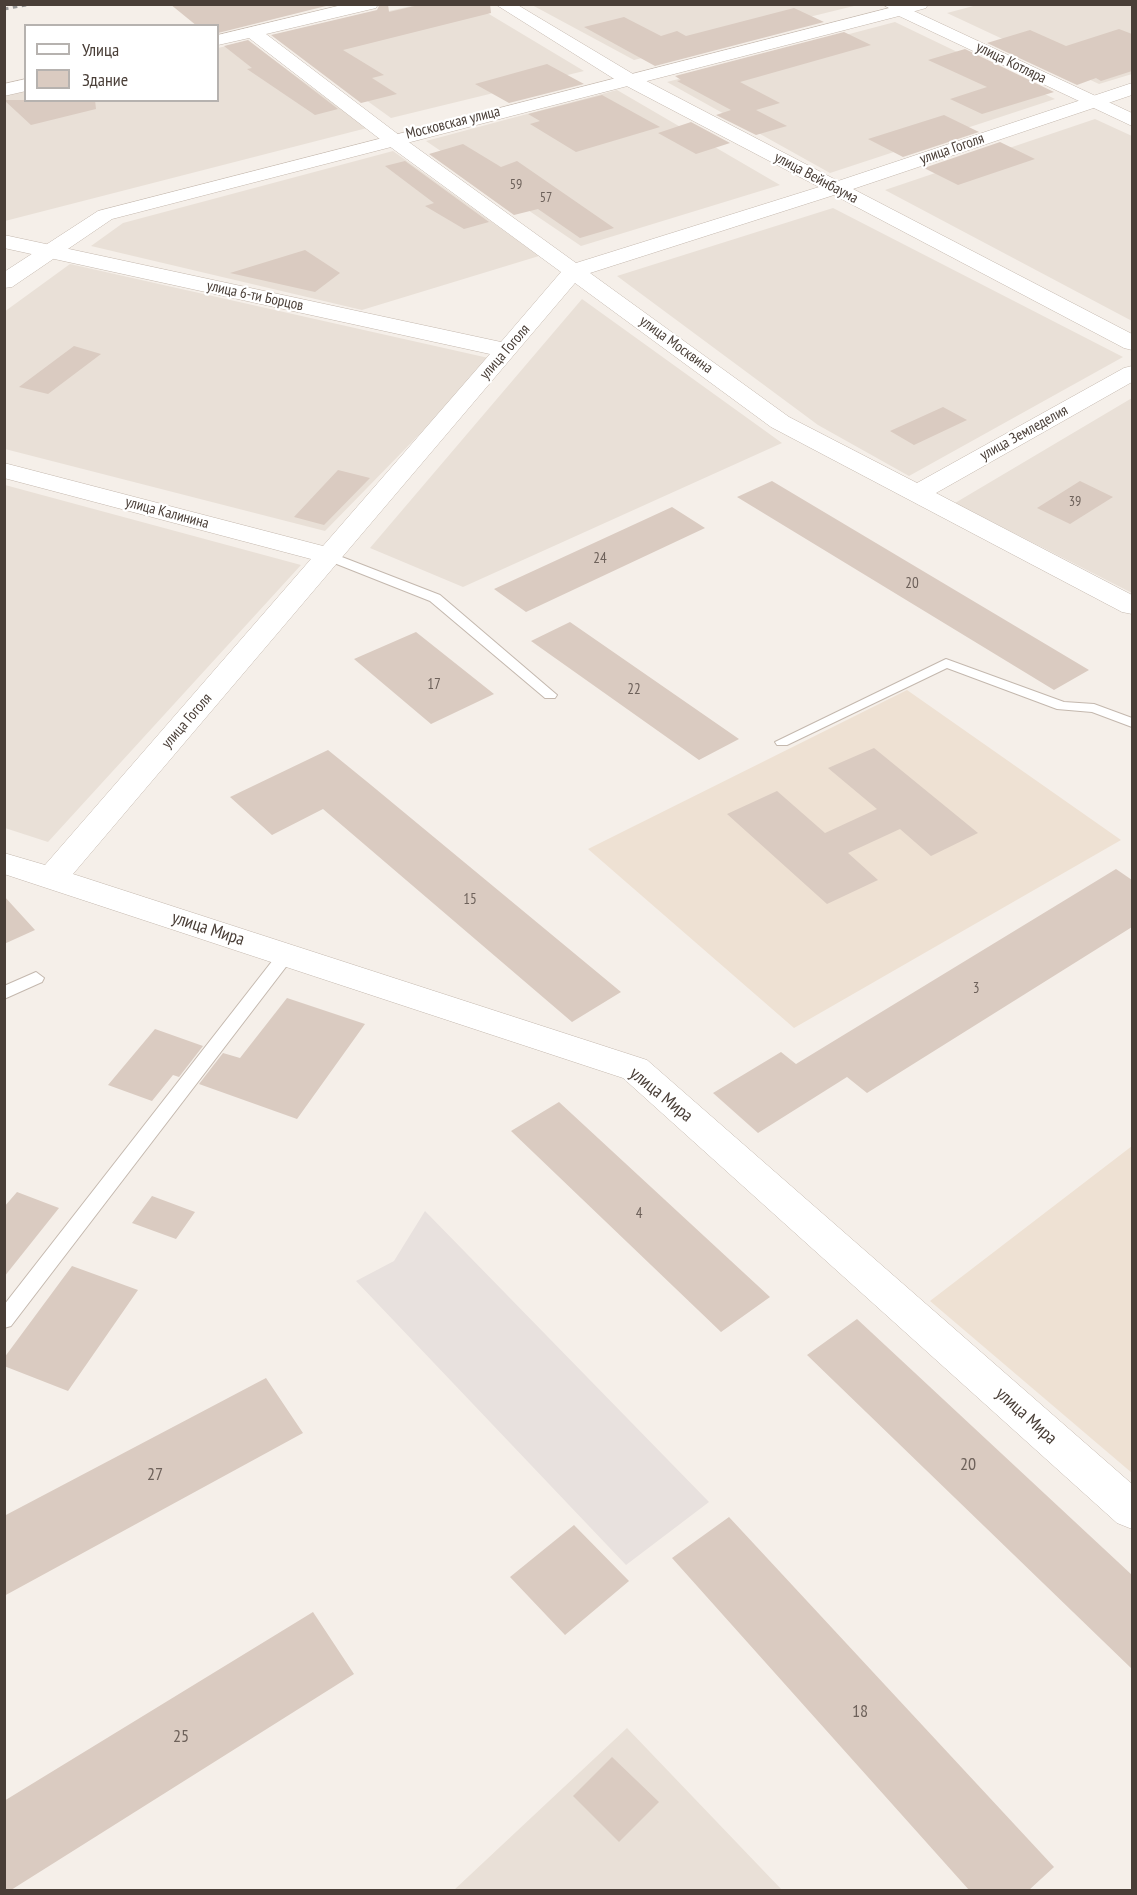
<!DOCTYPE html>
<meta charset="utf-8">
<style>
body{margin:0}
#map{position:relative;width:1137px;height:1895px;overflow:hidden;background:#f5efe9;font-family:"PT Sans Narrow",sans-serif}
canvas{display:block}
.frame{position:absolute;inset:0;border:6px solid #493e37;pointer-events:none}
.legend{position:absolute;left:24px;top:24px;width:195px;height:78px;box-sizing:border-box;background:#fff;border:2px solid #b6b2af;margin:0;padding:8px 10px;list-style:none;font-size:18px;color:#493e37}
.legend li{display:flex;align-items:center;gap:12px;height:30px}
.legend b{width:30px;border:2px solid #b6b2af}
</style>
<div id="map">
<canvas width="1137" height="1895"></canvas>
<div class="frame"></div>
<ul class="legend">
<li><b style="height:8px;background:#fff"></b>Улица</li>
<li><b style="height:16px;background:#dacbc1"></b>Здание</li>
</ul>
</div>
<script>
const g = document.querySelector('canvas').getContext('2d');
g.lineJoin = 'round';
function fillPath(path, color) { g.fillStyle = color; g.fill(path, 'evenodd'); }
function trace(path, color, width, dash) { g.strokeStyle = color; g.lineWidth = width; g.lineCap = dash ? 'butt' : 'round'; g.setLineDash(dash || []); g.stroke(path); }
function label(font, color, halo, rows, align = 'center') {
  g.font = font + ' "PT Sans Narrow",sans-serif'; g.lineWidth = 4.5; g.setLineDash([]); g.textBaseline = 'middle'; g.strokeStyle = halo; g.fillStyle = color; for (const [text, x, y, turn = 0] of rows) {
    g.save(); g.translate(x, y); g.rotate((+turn || 0) * Math.PI / 180); g.textAlign = isNaN(turn) ? turn : align; if (halo) g.strokeText(text, 0, 0); g.fillText(text, 0, 0); g.restore();
  }
}
const residential = new Path2D(`
 M416,5h58l110,66 -193,47 -114,-82z
 M532,5h326l-224,55z
 M977,5h155v69l-33,10 -152,-71z
 M895,22l160,77 -225,74 -163,-91z
 M248,41l119,87 -362,93 -1,-125 21,-5 1,9h192v-52z
 M617,90l163,95 -199,61 -155,-105z
 M1095,119l37,17v185l-247,-131z
 M393,151l146,105 -177,54 -271,-64 32,-23z
 M833,208l290,149 -214,119 -91,-51 -201,-149z
 M70,264l423,95 -168,172 -320,-82 -1,-137z
 M582,299l200,144 -319,144 -93,-39z
 M1132,398v195l-177,-90z
 M5,485l296,80 -253,277 -43,-14z
 M627,1728l155,162h-328z`);
const industrial = new Path2D(`
 M425,1211l284,291 -83,63 -270,-284 38,-20z`);
const education = new Path2D(`
 M907,690l214,150 -327,188 -206,-179z
 M1132,1146v327l-202,-172z`);
const building = new Path2D(`
 M170,4h164l-116,29v-7h-21z
 M380,4h8l1,8 34,-8h67l1,9 -148,37 41,25 -12,3 25,16 -36,9 -90,-68 106,-25z
 M794,8l30,14 -169,44 -71,-39 40,-10 37,19 16,-5 9,5z
 M1119,29l13,5v37l-31,10 -5,-3 -19,7 -90,-42 43,-13 36,16z
 M844,32l27,13 -131,37 40,21 -24,7 31,16 -31,9 -40,-20 15,-5 -54,-29 4,-1 -6,-4z
 M248,40l90,69 -23,6 -68,-46 5,-1 -28,-22z
 M965,49l89,43 -72,22 -32,-15 37,-12 -59,-27z
 M547,64l37,20 -75,19 -34,-19z
 M602,95l58,32 -84,25 -46,-28 10,-3 -12,-7z
 M4,100h91l1,9 -65,16z
 M944,115l35,17 -76,25 -35,-18z
 M691,122l39,21 -34,11 -38,-21z
 M1000,142l35,17 -77,26 -34,-17z
 M463,144l38,23 16,-6 97,67 -34,10 -42,-29 -24,6 -85,-61z
 M405,161l84,61 -25,7 -39,-23 9,-3 -49,-37z
 M305,250l35,23 -25,19 -85,-19z
 M74,346l27,8 -53,40 -29,-7z
 M943,407l24,13 -53,25 -24,-14z
 M338,470l32,8 -46,47 -30,-8z
 M772,481l317,189 -35,20 -317,-193z
 M1080,481l33,16 -43,27 -33,-16z
 M672,507l33,21 -179,84 -32,-23z
 M570,622l169,117 -40,21 -168,-119z
 M416,632l78,62 -63,30 -77,-65z
 M874,748l104,85 -47,23 -31,-27 -52,24 30,27 -51,24 -100,-90 50,-23 48,42 52,-24 -49,-41z
 M328,750l43,35 250,207 -49,30 -249,-213 -51,26 -42,-38z
 M1116,869l16,11v47l-265,166 -20,-16 -89,56 -45,-40 68,-41 15,12z
 M4,896l31,34 -31,14z
 M287,998l78,26 -68,95 -98,-35 24,-31 17,5z
 M155,1029l48,17 -24,31 -6,-2 -21,26 -44,-16z
 M559,1102l211,195 -49,35 -210,-201z
 M17,1192l42,16 -55,69v-70z
 M152,1196l43,16 -19,27 -44,-16z
 M72,1266l66,24 -70,101 -64,-25v-8z
 M857,1319l275,256v94l-325,-314z
 M266,1378l37,55 -299,163v-80z
 M729,1517l325,350 -25,23h-60l-297,-332z
 M574,1525l55,56 -64,54 -55,-58z
 M313,1612l41,62 -343,216h-7v-89z
 M612,1757l47,45 -40,40 -46,-46z`);
const service = new Path2D(`
 M329,552l111,43 117,100 -2,3h-10l-115,-97 -106,-42 -2,-3z
 M946,659l118,43 30,2 38,14v9l-40,-15 -35,-3 -110,-41 -160,77h-10l-2,-3z
 M286,949l6,2 2,4 -2,4 -281,367 -7,2v-23l276,-354z
 M36,972l8,6 -2,4 -38,17v-13z`);
const minor = new Path2D(`
 M346,4h32l-2,4 -110,26 133,101 177,128 243,-76 -200,-105 -124,-78h21l117,70 205,107 294,-98v12l-279,94 279,145v16l-8,-2 -290,-153 -244,78 199,144 128,66 207,-115 8,-2v16l-196,111 196,102v19l-10,-2 -351,-185 -196,-144 -502,591 574,186 485,424v45l-15,-6 -494,-445 -619,-204v-21l41,12 266,-306 -307,-81v-15l319,83 167,-192 -486,-106v-13l497,107 60,-70 -176,-129 -136,-105 -31,7v-10z
 M882,4h46l-2,4 -25,7z
 M26,79v12l-22,5v-12z`);
const tertiary = new Path2D(`
 M901,5l231,108v13l-233,-110 -787,203 -100,68 -8,1v-16l94,-61z`);
const rail = new Path2D(`
 M4,9l27,-5`);
const farNumbernames = [
 ["59",516,185],
 ["57",546,198],
 ["39",1075,502]
];
const farStreetnames = [
 ["улица Котляра",1011,63,26],
 ["Московская улица",453,123,-14],
 ["улица Гоголя",952,149,-19],
 ["улица Вейнбаума",816,178,28],
 ["улица 6-ти Борцов",255,296,12],
 ["улица Москвина",676,345,36],
 ["улица Гоголя",505,352,-49],
 ["улица Земледелия",1024,433,-29],
 ["улица Калинина",167,513,15],
 ["улица Гоголя",187,721,-49]
];
const numberNames = [
 ["24",600,559],
 ["20",912,584],
 ["17",434,685],
 ["22",634,690],
 ["15",470,900],
 ["3",976,989],
 ["4",639,1214]
];
const streetNames = [
 ["улица Мира",208,929,18],
 ["улица Мира",661,1095,39],
 ["улица Мира",1026,1416,42]
];
const nearNumbernames = [
 ["20",968,1465],
 ["27",155,1475],
 ["18",860,1712],
 ["25",181,1737]
];
fillPath(residential, '#e9e0d7');
fillPath(industrial, '#e8e1de');
fillPath(education, '#eee1d3');
fillPath(building, '#dacbc1');
trace(service, '#c4b8ae', 2);
trace(minor, '#c4b8ae', 1);
trace(tertiary, '#c4b8ae', 1);
fillPath(service, '#fff');
fillPath(minor, '#fff');
fillPath(tertiary, '#fff');
trace(rail, '#989898', 3, [4.5, 4.5]);
label('14px', '#6d615a', null, farNumbernames);
label('15px', '#493e37', '#fff', farStreetnames);
label('15px', '#6d615a', null, numberNames);
label('18px', '#493e37', '#fff', streetNames);
label('18px', '#6d615a', null, nearNumbernames);
</script>
